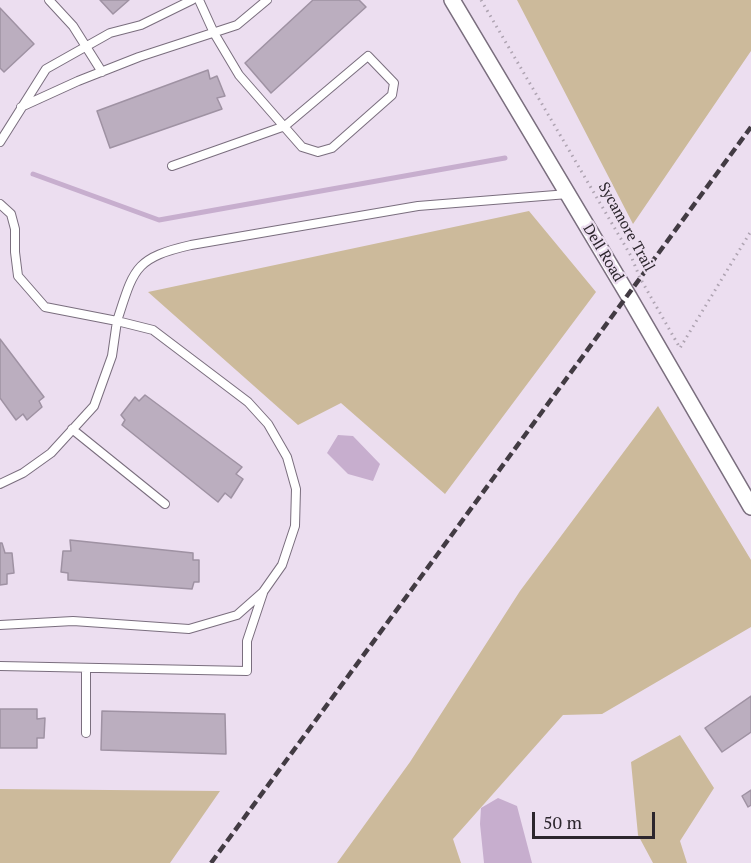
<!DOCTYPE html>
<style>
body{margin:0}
#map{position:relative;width:751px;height:863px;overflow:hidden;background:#ecdef0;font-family:"PT Serif",serif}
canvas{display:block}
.scale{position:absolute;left:532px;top:812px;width:123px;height:27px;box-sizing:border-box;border:3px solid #2c262d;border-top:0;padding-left:8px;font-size:18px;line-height:21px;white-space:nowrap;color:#2c262d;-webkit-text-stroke:4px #ecdef0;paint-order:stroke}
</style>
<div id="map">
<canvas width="751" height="863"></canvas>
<div class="scale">50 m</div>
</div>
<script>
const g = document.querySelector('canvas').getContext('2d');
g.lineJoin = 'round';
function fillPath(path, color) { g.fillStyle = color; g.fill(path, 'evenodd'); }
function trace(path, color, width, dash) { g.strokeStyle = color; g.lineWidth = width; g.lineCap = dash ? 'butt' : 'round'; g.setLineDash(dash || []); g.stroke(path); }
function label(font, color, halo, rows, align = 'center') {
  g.font = font + ' "PT Serif",serif'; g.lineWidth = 4.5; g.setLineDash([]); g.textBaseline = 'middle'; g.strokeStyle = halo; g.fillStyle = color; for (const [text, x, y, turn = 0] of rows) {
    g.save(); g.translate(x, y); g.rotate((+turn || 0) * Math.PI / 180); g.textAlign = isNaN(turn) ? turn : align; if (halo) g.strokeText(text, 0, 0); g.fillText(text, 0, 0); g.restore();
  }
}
const green = new Path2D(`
 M517,0h234v51l-118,173z
 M529,211l67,81 -151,202 -104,-91 -43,22 -150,-133z
 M658,406l93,154v67l-149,87 -39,1 -110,124 8,24h-124l73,-101 110,-171z
 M680,735l34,53 -34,53 7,22h-34l-15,-28 -7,-73z
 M0,789l220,2 -50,72h-170z`);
const water = new Path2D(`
 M338,435l15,1 27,28 -7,17 -25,-7 -21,-21z
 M498,798l19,8 15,57h-48l-4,-39 1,-16z`);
const stream = new Path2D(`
 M33,174l126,46 346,-62`);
const building = new Path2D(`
 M100,0h29l-16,14z
 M313,0h46l7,7 -95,86 -26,-30z
 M0,8l34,36 -30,28 -4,-4z
 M208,70l2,9 7,-3 8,20 -8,2 5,11 -112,39 -13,-37z
 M0,339l44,58 -5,4 3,6 -15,13 -4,-6 -7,6 -16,-22z
 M145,395l97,72 -6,7 7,5 -12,19 -6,-5 -7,9 -96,-77 3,-5 -4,-5 14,-18 4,4z
 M70,540l123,13v7h6v22h-5l-2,7 -124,-9v-7l-7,-1 2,-21h8z
 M0,543h2l3,10h7l2,20 -7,1v10l-7,1z
 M751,696v36l-29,20 -17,-24z
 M0,709h37v10l8,-1 -1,20h-7v10h-37z
 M102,711l123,3 1,40 -125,-4z
 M751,790v15l-3,2 -6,-11z`);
const path = new Path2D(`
 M481,0l150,256 9,22 40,70 71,-117`);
const service = new Path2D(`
 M49,0l24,26 29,46
 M21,107l57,-26 61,-24 98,-32 30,-25
 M0,142l46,-73 64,-36 31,-8 51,-25
 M172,166l113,-40 83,-70 26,27 -2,12 -60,53 -14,4 -16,-5 -63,-72 -25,-42 -15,-33
 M0,204l11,10 4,15v23l3,24 27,31 72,14 -5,35 -18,50 -43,47 -28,20 -23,11
 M72,429l93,75
 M0,625l73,-4 116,8 48,-14 26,-23 19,-27 13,-39 1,-37 -9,-32 -19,-33 -20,-22 -95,-72 -36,-9c17,-52 17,-63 74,-76l227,-39 150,-12
 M0,666l247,5v-30l16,-48
 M86,733v-65`);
const minor = new Path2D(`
 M452,0l176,295 123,212`);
const rail = new Path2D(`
 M211,863l540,-736`);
const streetNames = [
 ["Sycamore Trail",626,227,61],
 ["Dell Road",603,253,59]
];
fillPath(green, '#ccba9b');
fillPath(water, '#c7aece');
trace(stream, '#c7aece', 5);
fillPath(building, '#bbaebf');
trace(building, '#9f92a3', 1.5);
trace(service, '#7a6e7e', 10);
trace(minor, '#7a6e7e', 18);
trace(path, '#aea3b1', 3, [1.5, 4.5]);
trace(service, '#fff', 8);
trace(minor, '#fff', 15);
trace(rail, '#423b43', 4.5, [9, 4.5]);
label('15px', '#2c262d', '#ecdef0', streetNames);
</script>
